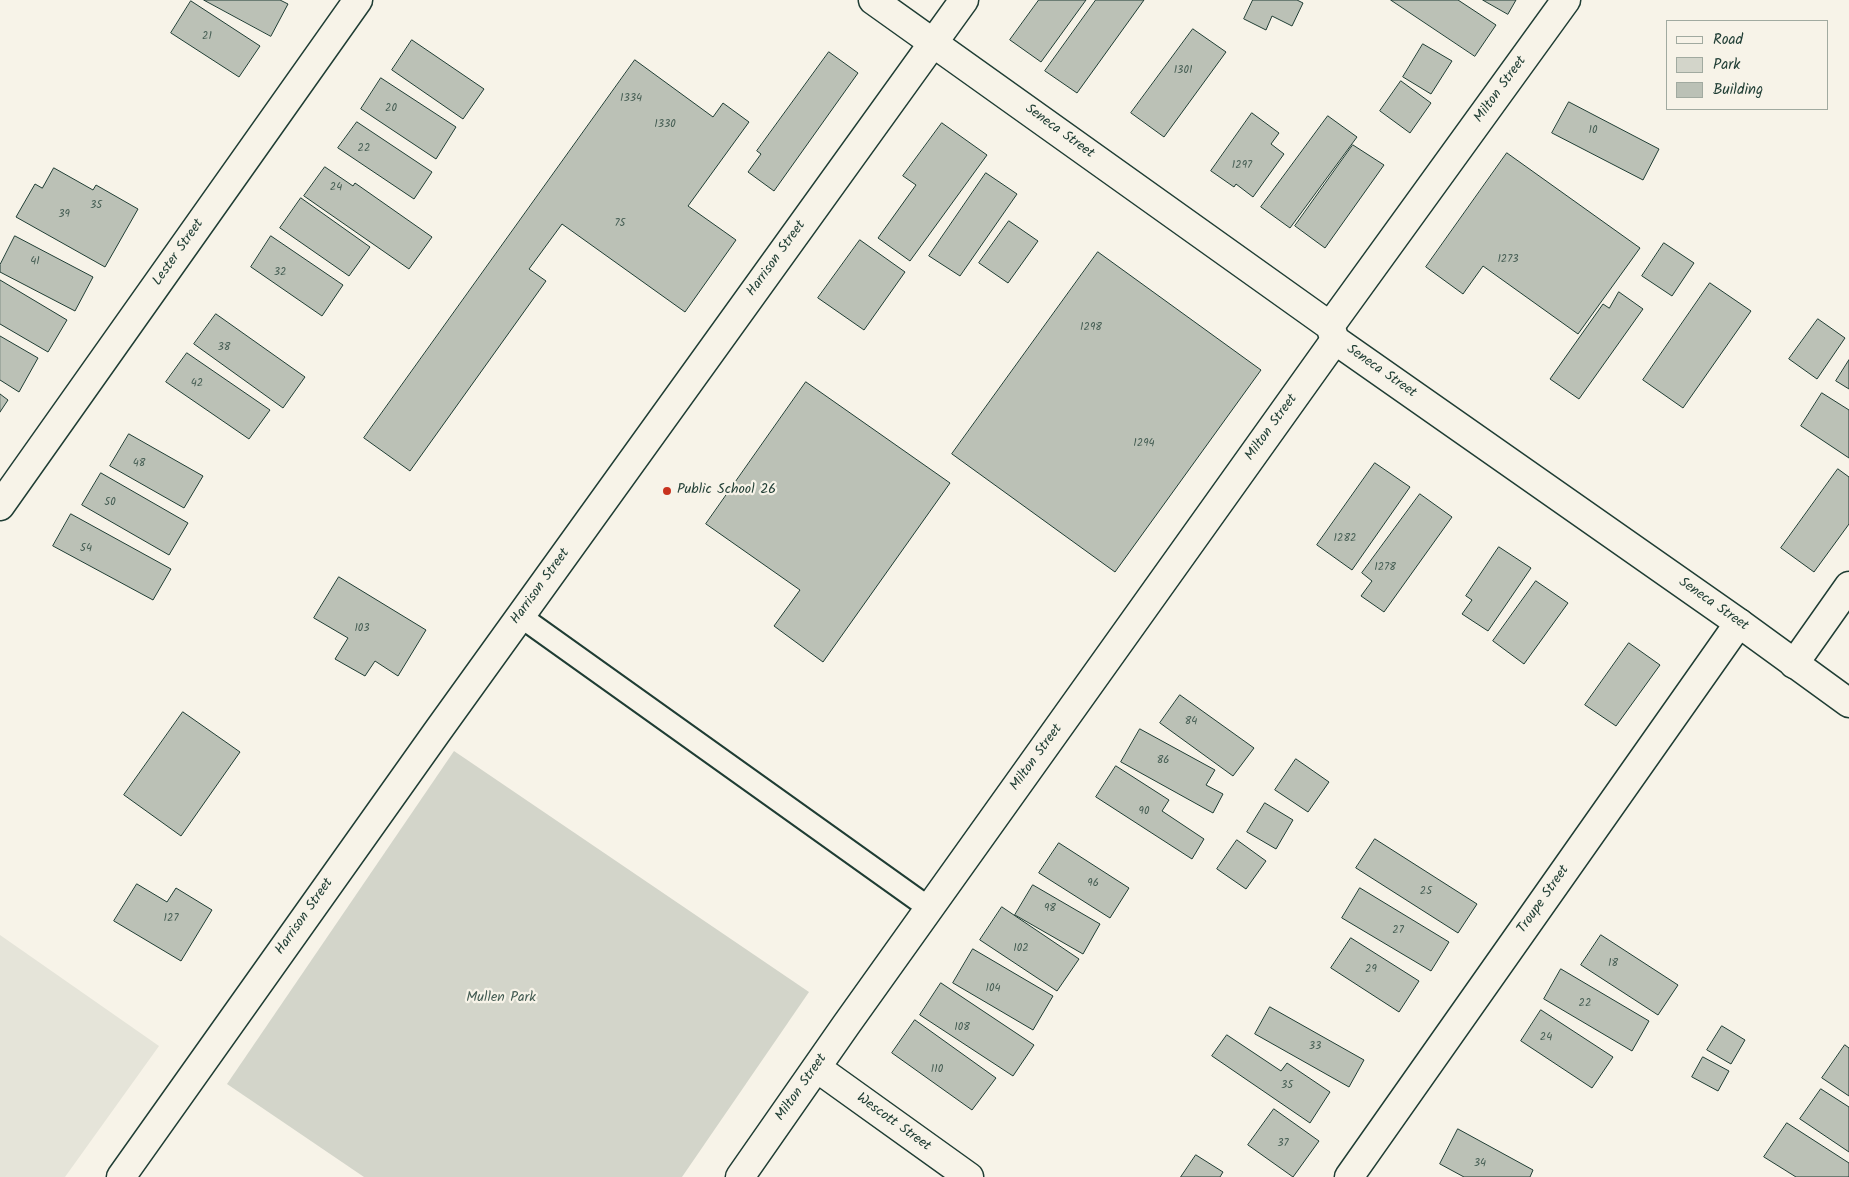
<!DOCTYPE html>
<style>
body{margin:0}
#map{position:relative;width:1849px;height:1177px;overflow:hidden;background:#f7f3e8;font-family:Kalam,sans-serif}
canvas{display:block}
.legend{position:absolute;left:1666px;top:20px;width:162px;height:90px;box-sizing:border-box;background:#f7f3e8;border:1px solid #a1aaa0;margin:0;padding:6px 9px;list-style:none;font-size:15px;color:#1f3d34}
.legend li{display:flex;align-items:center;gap:10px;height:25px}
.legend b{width:25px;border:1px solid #a1aaa0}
</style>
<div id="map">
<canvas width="1849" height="1177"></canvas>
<ul class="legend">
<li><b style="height:6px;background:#f7f3e8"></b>Road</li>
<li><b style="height:14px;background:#d3d5ca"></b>Park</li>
<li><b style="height:14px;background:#bbc1b6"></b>Building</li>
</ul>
</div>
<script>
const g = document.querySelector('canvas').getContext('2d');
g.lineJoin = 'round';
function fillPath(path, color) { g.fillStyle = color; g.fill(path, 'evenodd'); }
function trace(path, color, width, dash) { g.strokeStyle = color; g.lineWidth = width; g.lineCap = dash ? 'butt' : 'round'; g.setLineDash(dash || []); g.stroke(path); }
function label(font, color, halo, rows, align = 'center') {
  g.font = font + ' Kalam,sans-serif'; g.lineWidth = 4.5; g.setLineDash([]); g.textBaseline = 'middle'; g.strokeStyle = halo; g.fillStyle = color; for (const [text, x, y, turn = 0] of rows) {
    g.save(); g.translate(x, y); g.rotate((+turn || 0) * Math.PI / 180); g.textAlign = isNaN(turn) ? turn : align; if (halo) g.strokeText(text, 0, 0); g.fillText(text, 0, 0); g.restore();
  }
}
const built = new Path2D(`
 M0,935l159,111 -94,131h-65z`);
const green = new Path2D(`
 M454,751l355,241 -127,185h-318l-137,-93z`);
const building = new Path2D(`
 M204,0h76l8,4 -17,32z
 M1039,0h47l-45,62 -31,-22z
 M1096,0h48l-67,93 -32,-22z
 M1253,0h44l6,3 -11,23 -20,-10 -6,14 -22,-11z
 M1391,0h67l38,25 -21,31z
 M1483,0h33l-8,14z
 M191,1l69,45 -21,31 -68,-44z
 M1193,29l33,23 -62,85 -33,-24z
 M412,40l72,49 -21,30 -71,-49z
 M1423,44l29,17 -21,33 -28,-17z
 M829,52l29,21 -84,118 -26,-19 13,-18 -4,-3z
 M635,60l78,57 10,-14 26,19 -61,84 48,34 -51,72 -123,-88 -33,45 17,12 -136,190 -46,-33z
 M381,78l75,49 -20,32 -75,-50z
 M1401,81l30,22 -21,30 -30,-22z
 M1569,102l90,47 -16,31 -91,-47z
 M1252,113l27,20 -8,11 13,10 -31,43 -17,-13 -2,3 -23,-16z
 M1328,116l29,21 -67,91 -29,-21z
 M357,122l75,50 -18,27 -76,-51z
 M942,123l45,32 -77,106 -32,-23 38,-53 -13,-9z
 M1353,145l31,20 -59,83 -30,-22z
 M1507,153l133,95 -62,86 -95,-68 -20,28 -37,-27z
 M325,167l28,19 2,-3 77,54 -23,32 -105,-73z
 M54,168l39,22 3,-5 42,24 -33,58 -89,-50 19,-33 7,4z
 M986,173l31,21 -57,82 -31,-20z
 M301,198l69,49 -21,29 -69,-48z
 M1009,221l29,20 -30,42 -29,-20z
 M15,236l78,41 -18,34 -75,-39v-7z
 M271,236l72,49 -21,31 -71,-49z
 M860,240l45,32 -41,58 -46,-32z
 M1664,243l30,20 -22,33 -30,-20z
 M1098,252l163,118 -146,202 -163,-118z
 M0,280l67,40 -19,32 -48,-28z
 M1710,283l41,28 -68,97 -40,-28z
 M1619,292l24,17 -64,90 -29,-20 53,-75 6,4z
 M216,314l89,63 -22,31 -89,-64z
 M1818,319l27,19 -28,41 -28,-20z
 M0,336l38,22 -19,34 -19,-12z
 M187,353l83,57 -21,29 -83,-57z
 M1849,360v29l-13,-8z
 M806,382l144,101 -127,179 -49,-36 26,-36 -94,-66z
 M1822,393l27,17v48l-48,-32z
 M0,394l8,6 -8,12z
 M129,434l74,42 -19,32 -74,-42z
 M1375,463l35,24 -58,83 -35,-25z
 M1838,469l11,8v47l-35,48 -33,-24z
 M101,473l87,50 -19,32 -87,-50z
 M1420,494l32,23 -68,95 -23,-16 11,-15 -10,-8z
 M71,514l100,55 -18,31 -100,-54z
 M1499,547l32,21 -43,63 -26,-17 10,-14 -6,-4z
 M339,577l87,53 -28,46 -23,-15 -10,15 -30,-17 13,-21 -34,-20z
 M1536,581l32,22 -44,61 -31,-23z
 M1629,643l31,22 -44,61 -31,-21z
 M1180,695l74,53 -21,28 -73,-53z
 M183,712l57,40 -59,84 -57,-41z
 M1140,729l75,41 -9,15 17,9 -10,19 -92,-51z
 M1296,759l33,23 -21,30 -33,-22z
 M1116,766l53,34 -7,11 42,28 -12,20 -96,-62z
 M1265,803l28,17 -17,29 -29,-17z
 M1375,839l102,65 -19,29 -102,-65z
 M1237,840l29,21 -20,28 -29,-20z
 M1059,843l70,45 -19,30 -71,-45z
 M137,884l30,18 9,-14 36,22 -31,51 -67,-40z
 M1033,885l67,39 -17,30 -68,-39z
 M1360,888l89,54 -18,29 -89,-53z
 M1002,907l77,52 -22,32 -77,-51z
 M1601,935l77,50 -20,30 -77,-50z
 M1351,938l68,43 -20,31 -68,-44z
 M973,949l80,47 -20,34 -80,-47z
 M1561,969l88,52 -17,30 -88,-52z
 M941,983l93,62 -21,31 -93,-61z
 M1270,1007l94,53 -15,27 -94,-53z
 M1541,1010l72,47 -21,31 -71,-47z
 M915,1020l81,58 -24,32 -80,-57z
 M1722,1026l23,14 -14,24 -24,-14z
 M1227,1035l54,36 6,-8 43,29 -20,31 -98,-67z
 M1845,1045l4,3v48l-27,-18z
 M1703,1057l26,14 -11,20 -26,-14z
 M1821,1089l28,18v45l-49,-33z
 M1274,1109l45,32 -26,36 -45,-32z
 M1787,1123l62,40v14h-53l-32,-20z
 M1458,1129l75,41 -3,7h-66l-24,-13z
 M1196,1155l27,17 -3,5h-39z`);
const lane = new Path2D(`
 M520,616l409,292`);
const street = new Path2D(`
 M1330,326l236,-326
 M0,506l358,-506
 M1794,664l55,-78
 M817,1068l152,109
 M121,1177l316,-445 527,-732
 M740,1177l106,-152 489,-685
 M1349,1177l390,-554`);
const secondary = new Path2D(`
 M873,0l457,326 5,14 404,283 110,80`);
const markers = [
 [667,491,5,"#c8321e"]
];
const numberNames = [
 ["21",207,37],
 ["1301",1183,71],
 ["1334",631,99],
 ["20",391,109],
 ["1330",665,125],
 ["10",1593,131],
 ["22",364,149],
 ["1297",1242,166],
 ["24",336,188],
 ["35",96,206],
 ["39",64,215],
 ["75",620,224],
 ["1273",1508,260],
 ["41",35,262],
 ["32",280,273],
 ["1298",1091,328],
 ["38",224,348],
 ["42",197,384],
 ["1294",1144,444],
 ["48",139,464],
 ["50",110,503],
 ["1282",1345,539],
 ["54",86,549],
 ["1278",1385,568],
 ["103",362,629],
 ["84",1191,722],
 ["86",1163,761],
 ["90",1144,812],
 ["96",1093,884],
 ["25",1426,892],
 ["98",1050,909],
 ["127",171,919],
 ["27",1398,931],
 ["102",1021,949],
 ["18",1613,964],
 ["29",1371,970],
 ["104",993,989],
 ["22",1585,1004],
 ["108",962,1028],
 ["24",1546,1038],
 ["33",1315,1047],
 ["110",937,1070],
 ["35",1287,1086],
 ["37",1283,1144],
 ["34",1480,1164]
];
const streetNames = [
 ["Milton Street",1501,90,-54],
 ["Seneca Street",1059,132,36],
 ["Lester Street",179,253,-55],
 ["Harrison Street",777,259,-54],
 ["Seneca Street",1381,372,35],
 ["Milton Street",1272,428,-54],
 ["Harrison Street",541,587,-54],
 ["Seneca Street",1713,605,35],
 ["Milton Street",1037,758,-54],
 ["Troupe Street",1544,900,-55],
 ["Harrison Street",305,917,-55],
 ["Milton Street",802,1088,-55],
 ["Wescott Street",893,1123,36]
];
const poiNames = [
 ["Public School 26",677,491]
];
const parkNames = [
 ["Mullen Park",501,999]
];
fillPath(built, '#e5e4d9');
fillPath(green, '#d3d5ca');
fillPath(building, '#bbc1b6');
trace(building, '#1f3d34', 1);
trace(lane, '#1f3d34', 25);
trace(street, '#1f3d34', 31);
trace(secondary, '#1f3d34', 31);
trace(lane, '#f7f3e8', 21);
trace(street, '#f7f3e8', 28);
trace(secondary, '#f7f3e8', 28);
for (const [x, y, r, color] of markers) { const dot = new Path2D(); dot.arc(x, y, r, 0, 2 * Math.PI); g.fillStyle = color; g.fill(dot); trace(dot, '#f7f3e8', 2); }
label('11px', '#465e54', null, numberNames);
label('14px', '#1f3d34', '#f7f3e8', streetNames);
label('14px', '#1f3d34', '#f7f3e8', poiNames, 'left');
label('14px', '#435b52', '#f7f3e8', parkNames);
</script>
